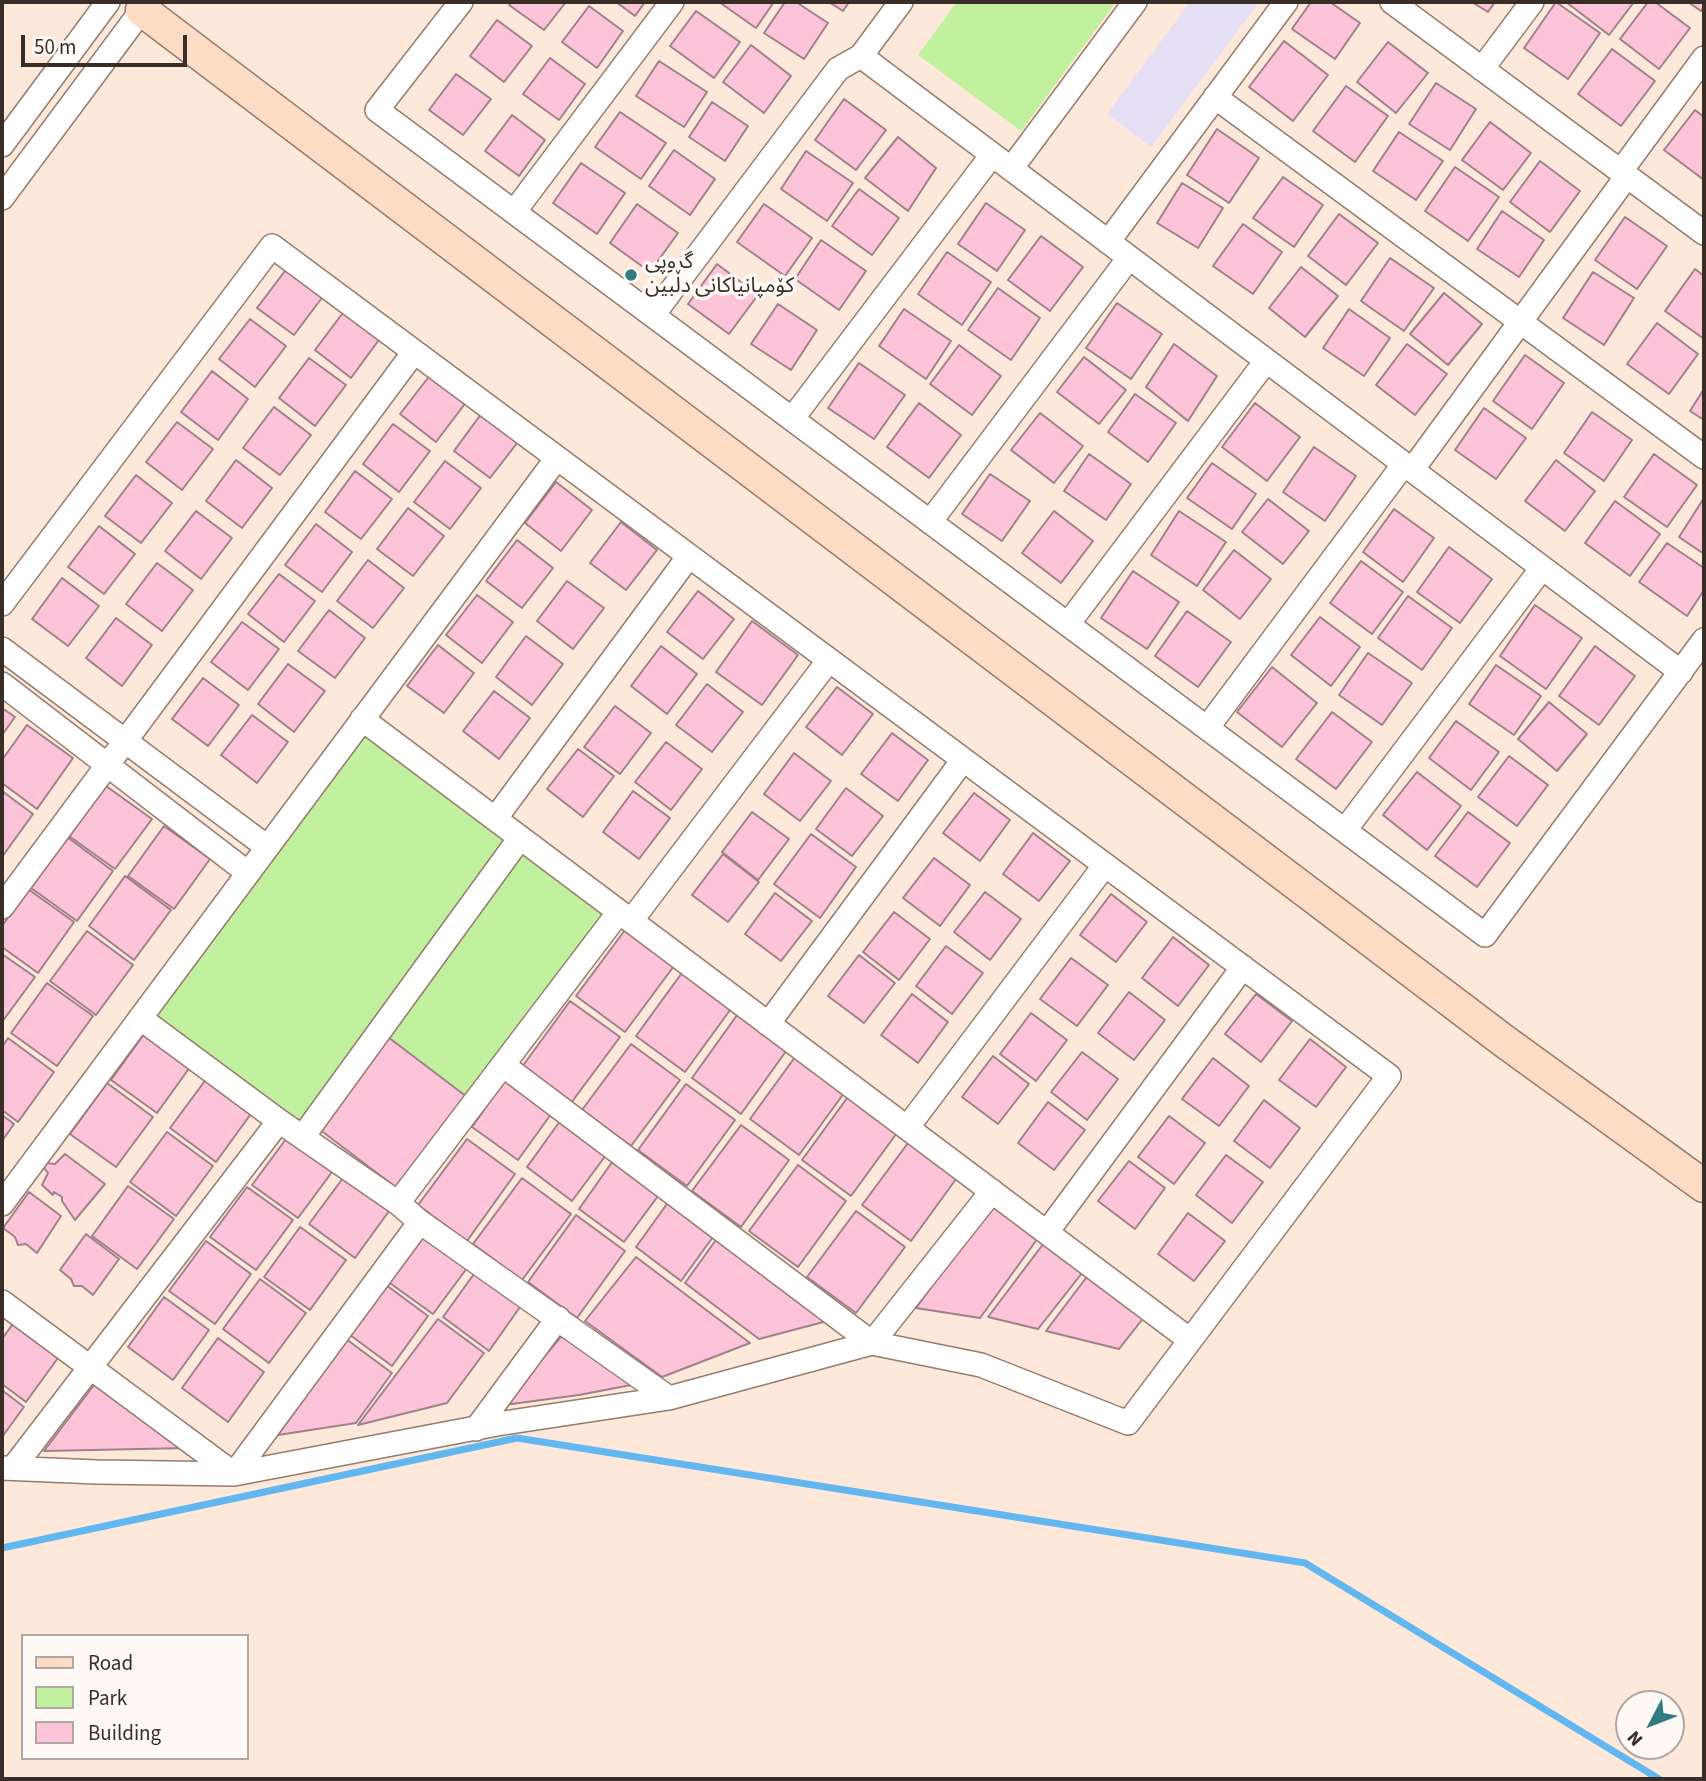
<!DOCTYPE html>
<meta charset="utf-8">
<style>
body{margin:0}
#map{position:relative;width:1706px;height:1781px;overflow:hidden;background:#fee8da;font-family:"Source Sans 3",sans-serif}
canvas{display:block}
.frame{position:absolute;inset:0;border:4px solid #382e27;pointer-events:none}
.legend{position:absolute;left:21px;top:1634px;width:228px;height:126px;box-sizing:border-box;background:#fef9f5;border:2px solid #afa8a3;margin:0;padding:9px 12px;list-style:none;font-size:21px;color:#382e27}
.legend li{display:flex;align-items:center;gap:14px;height:35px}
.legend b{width:35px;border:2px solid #afa8a3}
.north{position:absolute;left:1615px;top:1690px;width:70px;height:70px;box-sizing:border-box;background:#fef9f5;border:2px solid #afa8a3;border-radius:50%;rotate:228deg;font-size:19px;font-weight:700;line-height:28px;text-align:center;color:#382e27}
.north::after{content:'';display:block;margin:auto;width:24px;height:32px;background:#327b80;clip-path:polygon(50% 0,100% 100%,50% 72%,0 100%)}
.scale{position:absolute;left:21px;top:35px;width:166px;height:32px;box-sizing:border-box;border:4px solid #382e27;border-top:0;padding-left:9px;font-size:21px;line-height:24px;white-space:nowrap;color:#382e27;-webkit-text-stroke:5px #fef9f5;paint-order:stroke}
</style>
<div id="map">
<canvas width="1706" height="1781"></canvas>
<div class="frame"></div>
<ul class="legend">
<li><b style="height:9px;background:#fddbc5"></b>Road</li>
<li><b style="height:19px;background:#c1f09f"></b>Park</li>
<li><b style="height:19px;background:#fdc3d8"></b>Building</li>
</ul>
<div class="north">N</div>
<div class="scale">50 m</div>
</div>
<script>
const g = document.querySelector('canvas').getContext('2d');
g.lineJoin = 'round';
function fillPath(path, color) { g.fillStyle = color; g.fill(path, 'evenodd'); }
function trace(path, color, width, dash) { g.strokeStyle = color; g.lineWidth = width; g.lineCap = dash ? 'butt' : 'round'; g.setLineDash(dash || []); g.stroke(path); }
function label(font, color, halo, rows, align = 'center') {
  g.font = font + ' "Source Sans 3","Noto Sans Arabic",sans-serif'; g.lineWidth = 7; g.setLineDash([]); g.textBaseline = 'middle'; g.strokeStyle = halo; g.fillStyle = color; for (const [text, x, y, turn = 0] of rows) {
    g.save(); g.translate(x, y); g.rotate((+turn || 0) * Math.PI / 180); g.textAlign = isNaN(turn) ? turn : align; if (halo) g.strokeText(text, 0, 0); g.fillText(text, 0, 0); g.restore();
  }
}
const commercial = new Path2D(`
 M1190,2h69l-108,145 -44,-33z`);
const green = new Path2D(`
 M957,2h159l-95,129 -103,-76z
 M364,734l143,106 -209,282 -142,-106z
 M523,853l82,61 -138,183 -79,-60z`);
const stream = new Path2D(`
 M2,1548l515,-110 788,125 354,216`);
const building = new Path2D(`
 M512,2h54l-22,28 -35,-25z
 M616,2h29l-10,14z
 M719,2h55l-18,26z
 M785,2h11l32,21 -24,36 -40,-26z
 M829,2h20l-6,9z
 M1311,2h19l30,21 -25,36 -43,-30z
 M1472,2h23l-7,10z
 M1556,2l44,31 -32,46 -44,-31z
 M1566,2h68l-25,33z
 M1648,2h7l35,26 -31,41 -39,-30z
 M1688,2h16v5l-3,4z
 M589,6l34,25 -26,37 -35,-26z
 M696,11l44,31 -26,36 -44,-32z
 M497,20l35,26 -28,36 -34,-26z
 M1284,41l44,34 -35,46 -44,-34z
 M1388,42l40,31 -32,40 -39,-31z
 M751,45l40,31 -27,37 -41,-31z
 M1612,49l43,32 -34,45 -43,-32z
 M550,58l35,26 -26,36 -36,-26z
 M659,61l48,31 -23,35 -48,-31z
 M456,74l35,25 -28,36 -34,-25z
 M1436,83l40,26 -26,41 -41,-26z
 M1346,86l42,30 -33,46 -42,-31z
 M844,99l42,31 -30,40 -41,-30z
 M712,102l36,24 -23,35 -36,-24z
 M1695,110l9,7v63l-40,-30z
 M620,112l46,31 -25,36 -46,-32z
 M512,115l33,25 -26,36 -34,-25z
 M1490,122l41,31 -28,37 -41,-30z
 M1217,129l42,29 -30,45 -42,-28z
 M1399,132l44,29 -27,39 -43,-29z
 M898,137l38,31 -28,43 -43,-33z
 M674,150l41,29 -25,36 -41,-29z
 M806,151l47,32 -26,38 -46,-32z
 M1540,161l40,30 -30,41 -40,-30z
 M581,163l44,30 -28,41 -44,-31z
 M1455,167l44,30 -31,44 -43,-30z
 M1283,177l40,28 -29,42 -41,-29z
 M1182,183l41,25 -25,40 -41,-25z
 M859,189l40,29 -27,37 -40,-29z
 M986,203l39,27 -28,41 -39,-27z
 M637,204l41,29 -28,39 -40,-29z
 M764,204l48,34 -27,38 -48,-34z
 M1502,211l42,29 -25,37 -42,-28z
 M1339,214l39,29 -32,42 -38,-29z
 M1625,217l42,29 -30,43 -42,-29z
 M1243,224l39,28 -29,42 -40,-28z
 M1041,236l42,31 -33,44 -42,-31z
 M821,240l45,31 -27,39 -44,-31z
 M947,252l44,30 -29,43 -44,-31z
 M1390,258l44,30 -30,43 -43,-30z
 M717,264l41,31 -29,39 -41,-30z
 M288,267l36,28 -30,40 -37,-27z
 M1301,267l37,29 -33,41 -36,-29z
 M1695,269l9,7v63l-39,-28z
 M1593,272l41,26 -30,47 -41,-27z
 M998,288l42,30 -29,42 -43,-30z
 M1444,293l38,31 -34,41 -38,-31z
 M1117,303l45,31 -31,45 -45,-31z
 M778,304l39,26 -26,40 -40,-26z
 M904,309l47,32 -25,38 -47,-33z
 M1349,309l41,29 -26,38 -41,-28z
 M345,310l36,27 -30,41 -36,-28z
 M250,319l36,27 -31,41 -36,-28z
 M1657,323l41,31 -29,40 -42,-30z
 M1174,344l43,32 -29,45 -42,-34z
 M1407,344l40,30 -32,41 -39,-30z
 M959,345l42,31 -29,39 -42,-31z
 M1525,355l39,28 -32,46 -39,-28z
 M1084,357l42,33 -27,34 -42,-32z
 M309,358l37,27 -31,41 -36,-28z
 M859,363l46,32 -31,44 -46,-31z
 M212,371l36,28 -30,41 -37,-28z
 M431,374l36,27 -31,41 -36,-28z
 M1704,389v31l-14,-9z
 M1135,394l41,29 -28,39 -40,-30z
 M919,403l42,32 -32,43 -42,-31z
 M1255,403l45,34 -33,44 -45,-34z
 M274,407l37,28 -31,40 -37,-27z
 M1484,408l42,30 -30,41 -41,-29z
 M484,410l37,28 -31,40 -36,-27z
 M1592,412l40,28 -28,41 -40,-28z
 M1040,413l43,33 -29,37 -43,-33z
 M177,422l36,27 -31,41 -36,-28z
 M393,424l37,27 -31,41 -36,-28z
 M1314,447l42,29 -31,45 -42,-29z
 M1089,454l42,30 -25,36 -42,-29z
 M1654,454l43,31 -30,42 -43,-30z
 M236,460l36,28 -30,40 -36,-27z
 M1556,460l39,31 -30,40 -40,-30z
 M445,461l36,27 -31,41 -36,-27z
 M1212,463l44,31 -24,35 -45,-31z
 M355,471l37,28 -31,40 -36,-27z
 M990,474l40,27 -28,40 -40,-27z
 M136,475l36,28 -31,40 -36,-27z
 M556,482l36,28 -31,41 -36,-28z
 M1704,498v56l-25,-17z
 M1268,499l41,32 -26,33 -41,-32z
 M1615,501l45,33 -30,42 -45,-33z
 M408,508l36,28 -31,40 -36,-27z
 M1394,509l40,29 -31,44 -40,-30z
 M196,511l36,27 -31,41 -36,-28z
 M1054,511l39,30 -32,42 -39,-30z
 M1179,511l47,31 -29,44 -46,-31z
 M621,522l36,28 -31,40 -36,-27z
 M316,524l36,28 -30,40 -37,-27z
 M99,526l36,28 -31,40 -36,-27z
 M517,540l36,28 -31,40 -36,-27z
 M1667,543l37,25v22l-17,26 -48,-34z
 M1449,547l43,32 -32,44 -43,-31z
 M1234,550l37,29 -31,40 -37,-29z
 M368,560l36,28 -31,40 -36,-27z
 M1361,561l42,31 -31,42 -42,-31z
 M157,563l36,27 -31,41 -36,-27z
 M1133,571l46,31 -32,47 -46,-31z
 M279,574l36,27 -31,41 -36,-28z
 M62,578l37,28 -31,40 -36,-27z
 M567,581l37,27 -31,41 -36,-28z
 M698,591l36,28 -31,40 -36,-27z
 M477,595l36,27 -31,41 -36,-28z
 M1408,596l44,32 -30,42 -44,-32z
 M1535,605l47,33 -36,51 -46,-33z
 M329,610l36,28 -30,40 -37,-27z
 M1187,611l44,31 -33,45 -43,-31z
 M1320,617l40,30 -29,39 -40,-31z
 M116,618l36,27 -30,41 -36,-28z
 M752,621l46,34 -36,50 -46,-33z
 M242,622l37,27 -31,41 -37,-28z
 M526,636l37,28 -31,41 -36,-28z
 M438,645l36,28 -30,40 -37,-27z
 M661,646l36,28 -30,40 -36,-28z
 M1595,646l40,30 -36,49 -40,-29z
 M1368,653l44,30 -30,42 -43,-30z
 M288,664l37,27 -31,41 -36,-28z
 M1496,665l45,31 -27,39 -45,-31z
 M1272,667l45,36 -35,44 -45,-35z
 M203,678l36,27 -31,41 -36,-27z
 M707,684l36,28 -31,40 -36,-27z
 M837,687l36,27 -31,41 -36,-28z
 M494,691l36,27 -31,41 -36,-28z
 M1549,702l38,32 -30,37 -39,-32z
 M615,706l36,27 -31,41 -36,-27z
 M2,708l13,9 -13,18z
 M1332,712l40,30 -36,47 -40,-30z
 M252,715l36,27 -31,41 -36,-28z
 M1456,721l43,31 -28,38 -42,-32z
 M27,725l46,33 -36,51 -35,-26v-23z
 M892,733l36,27 -30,41 -37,-27z
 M666,742l36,27 -31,41 -36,-28z
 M578,749l36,27 -31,41 -36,-28z
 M794,753l37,28 -31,40 -36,-27z
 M1509,756l39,29 -31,41 -39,-29z
 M1417,772l44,34 -34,44 -44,-35z
 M106,786l46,33 -37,50 -46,-33z
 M846,788l37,28 -31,40 -36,-27z
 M2,791l31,23 -31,43z
 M633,791l37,27 -31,41 -36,-27z
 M974,793l36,27 -30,41 -37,-28z
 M752,812l37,27 -31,41 -36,-28z
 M1468,812l42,31 -33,44 -42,-31z
 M164,826l46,33 -36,50 -46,-33z
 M1033,833l37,28 -31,40 -36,-27z
 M811,834l45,33 -36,51 -46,-34z
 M67,837l46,34 -36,50 -46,-33z
 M723,854l36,28 -31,40 -36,-27z
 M934,858l36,27 -30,41 -37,-28z
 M125,876l46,34 -37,50 -45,-34z
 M28,889l46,33 -36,51 -36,-26v-21z
 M985,892l36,27 -31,41 -36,-28z
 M775,893l37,28 -31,40 -36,-27z
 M1111,894l36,28 -31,40 -36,-27z
 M894,912l36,27 -31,41 -36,-28z
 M625,930l49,36 -49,66 -49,-36z
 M87,931l46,34 -37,50 -46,-34z
 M1173,937l36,28 -31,41 -36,-28z
 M946,946l37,27 -31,41 -36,-28z
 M2,954l33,23 -33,45z
 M859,955l36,28 -31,40 -36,-27z
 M1071,958l37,27 -31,41 -37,-27z
 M684,970l49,36 -48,66 -49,-36z
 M47,983l46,33 -36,50 -46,-33z
 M1129,992l36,28 -31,40 -36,-27z
 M912,994l36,28 -30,41 -37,-28z
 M1256,994l36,27 -31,41 -36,-28z
 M570,1001l50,36 -49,66 -49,-36z
 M740,1011l49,36 -48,67 -49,-36z
 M1031,1013l36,27 -31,41 -36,-27z
 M147,1030l46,33 -36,50 -46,-33z
 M388,1037l79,60 -69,92 -79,-60z
 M8,1038l46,34 -36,50 -16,-12v-63z
 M1310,1039l36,28 -30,40 -37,-27z
 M631,1044l49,36 -49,66 -49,-36z
 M1082,1052l36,27 -31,41 -36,-28z
 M798,1053l49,36 -48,66 -49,-36z
 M993,1056l36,28 -31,40 -36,-27z
 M1213,1058l36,28 -30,40 -37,-27z
 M508,1076l46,34 -36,50 -46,-33z
 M207,1078l46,33 -37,51 -46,-34z
 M107,1083l46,34 -37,50 -46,-33z
 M686,1084l49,36 -48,66 -49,-36z
 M850,1094l49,36 -48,66 -49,-36z
 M1264,1100l36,28 -30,40 -36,-27z
 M1048,1102l37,28 -31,40 -36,-27z
 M2,1115l12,9 -12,17z
 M1169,1116l36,27 -31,41 -36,-27z
 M563,1117l46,34 -37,50 -45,-34z
 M741,1125l48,35 -48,67 -49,-36z
 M167,1132l46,34 -37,50 -46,-34z
 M289,1135l46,33 -37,50 -46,-33z
 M467,1139l48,35 -48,67 -49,-36z
 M911,1139l48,36 -48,66 -49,-36z
 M65,1154l40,30 -30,36 -13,-19v-4l-8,-5 -1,3 -11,-10 6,-12 -4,-5 3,-5 8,1z
 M1226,1155l37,27 -31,41 -36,-28z
 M615,1158l46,34 -37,50 -45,-33z
 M1129,1161l36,27 -30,41 -37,-28z
 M798,1165l48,36 -48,66 -49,-36z
 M346,1174l46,33 -37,51 -46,-34z
 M522,1178l49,36 -49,66 -49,-36z
 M128,1186l46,33 -37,50 -45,-33z
 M247,1187l46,33 -37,50 -46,-33z
 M29,1192l32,24 -24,37 -11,-9 -8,1 -3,-8 -12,-9z
 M672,1197l46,33 -37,51 -45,-34z
 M992,1204l46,34 -58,80 -64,-10z
 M856,1211l49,36 -49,66 -49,-36z
 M1188,1213l37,28 -31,40 -36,-27z
 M576,1215l49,36 -48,67 -49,-36z
 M300,1227l46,33 -36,50 -46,-33z
 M424,1231l46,33 -37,50 -46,-33z
 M721,1233l110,87 -72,19 -74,-56z
 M86,1234l33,25 -26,36 -11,-9h-8l-3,-7 -11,-9z
 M1047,1239l39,29 -48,61 -50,-12z
 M206,1241l45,33 -36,50 -46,-33z
 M636,1257l114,86 -88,34 -77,-56z
 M479,1267l46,33 -36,51 -46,-34z
 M1089,1274l56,42 -26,33 -73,-18z
 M260,1279l46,34 -37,50 -46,-34z
 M382,1282l46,34 -36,50 -46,-34z
 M164,1297l45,33 -36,50 -45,-33z
 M17,1318l46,33 -37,51 -24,-18v-45z
 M438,1319l46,34 -37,50 -89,22z
 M564,1333l67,52 -52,10 -75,10z
 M218,1338l46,34 -36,50 -46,-34z
 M346,1339l46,34 -36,50 -78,12z
 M97,1381l91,67 -144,3z
 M2,1390l22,17 -22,30z`);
const street = new Path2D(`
 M461,2l-84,108 1108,825 219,-295
 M1392,2l312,231
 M861,56l820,616
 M1482,69l50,-67
 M1215,97l489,360
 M2,145l106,-143
 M1011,169l124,-167
 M1621,171l83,-113
 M2,198l146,-196
 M514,212l158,-210
 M1108,242l178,-240
 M653,315l185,-246 23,-13 40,-54
 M792,419l200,-264
 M1412,470l215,-294
 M930,522l199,-264
 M2,604l270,-358 1117,830 -261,347 -147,-58 -109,-22 -203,55 -172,26 -263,50 -137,-2 -95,-4
 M1068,624l198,-263
 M2,649l265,198
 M2,684l246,189
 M362,719l828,621
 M1207,728l197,-264
 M495,819l194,-263
 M1345,830l197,-262
 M2,907l412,-555
 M631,921l198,-261
 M140,1018l139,103 119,82 22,19 249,176
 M768,1024l195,-264
 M503,1065l369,278 120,-152
 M907,1128l198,-263
 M304,1135l216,-297
 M398,1203l221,-291
 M2,1204l555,-746
 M1047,1232l196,-265
 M2,1302l232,172 186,-252
 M476,1429l82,-111
 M13,1468l266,-347`);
const secondary = new Path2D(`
 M142,10l1362,1031 200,145`);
const markers = [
 [631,275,7,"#327b80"]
];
const poiNames = [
 ["گروپی",645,263],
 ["کۆمپانیاکانی دڵبین",645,287]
];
fillPath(commercial, '#e5dff5');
fillPath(green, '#c1f09f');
trace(stream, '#62b7f1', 7);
fillPath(building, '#fdc3d8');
trace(building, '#9e818b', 2);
trace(street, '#957c6d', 26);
trace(secondary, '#957c6d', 35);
trace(street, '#fff', 23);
trace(secondary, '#fddbc5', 32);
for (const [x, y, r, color] of markers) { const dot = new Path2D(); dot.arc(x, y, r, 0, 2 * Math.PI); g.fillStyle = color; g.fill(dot); trace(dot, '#fef9f5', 2.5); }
label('21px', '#382e27', '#fef9f5', poiNames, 'left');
</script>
